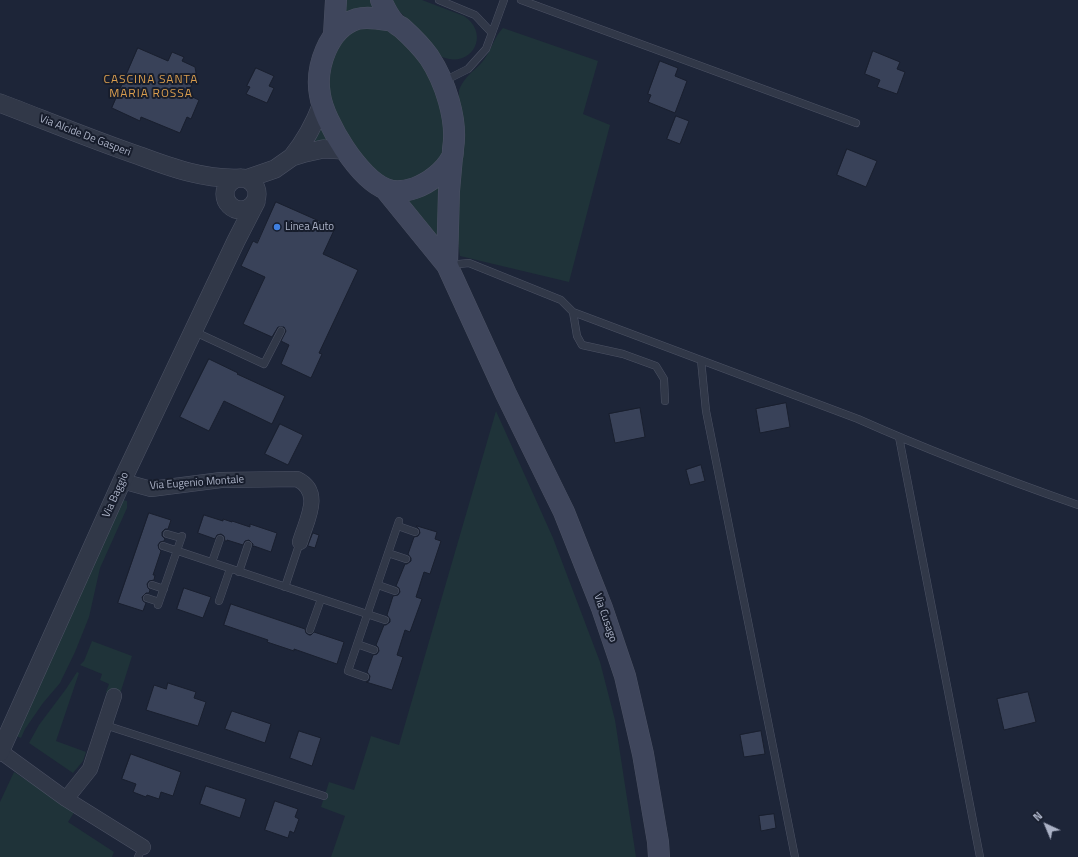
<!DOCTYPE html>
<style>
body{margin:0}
#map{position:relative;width:1078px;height:857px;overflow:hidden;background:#1d2538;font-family:"Titillium Web",sans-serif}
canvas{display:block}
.north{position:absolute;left:1026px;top:805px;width:40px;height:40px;-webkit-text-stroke:3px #171d2c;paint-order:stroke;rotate:316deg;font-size:11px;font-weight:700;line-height:16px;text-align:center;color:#abb2c6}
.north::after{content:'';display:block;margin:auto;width:14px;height:18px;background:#abb2c6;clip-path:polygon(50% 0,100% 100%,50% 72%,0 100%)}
</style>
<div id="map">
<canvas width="1078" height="857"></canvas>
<div class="north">N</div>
</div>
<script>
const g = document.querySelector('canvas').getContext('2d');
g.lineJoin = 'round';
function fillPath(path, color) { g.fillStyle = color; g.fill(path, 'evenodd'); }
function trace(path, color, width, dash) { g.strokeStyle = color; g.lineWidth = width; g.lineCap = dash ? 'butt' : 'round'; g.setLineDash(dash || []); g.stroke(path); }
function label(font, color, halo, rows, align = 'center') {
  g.font = font + ' "Titillium Web",sans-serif'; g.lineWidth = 4; g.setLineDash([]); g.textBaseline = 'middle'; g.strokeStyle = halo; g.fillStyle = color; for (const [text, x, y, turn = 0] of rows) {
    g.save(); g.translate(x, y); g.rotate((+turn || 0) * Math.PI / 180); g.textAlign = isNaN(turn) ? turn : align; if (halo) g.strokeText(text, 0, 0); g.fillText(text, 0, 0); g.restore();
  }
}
const green = new Path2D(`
 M345,0h25l6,8 -33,9z
 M389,0h33l42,16c27,18 8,53 -22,41z
 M368,27l21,3 15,13 18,20 11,23 11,32v35l-9,11 -10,8 -18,9h-18l-12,-9 -16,-17 -17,-24 -13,-30 -2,-18 1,-18 5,-15 12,-15 12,-7z
 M503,28l95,33 -15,53 27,11 -41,157 -109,-26 -3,-23 2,-143c6,-15 15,-18 24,-29 8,-10 11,-24 20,-33z
 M321,125l11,18 -13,1 -8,-3z
 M441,184l3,61 -39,-45 24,-7z
 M496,411l57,127 47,124 15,58 21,137h-305l14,-41 -24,-9 8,-25 25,8 17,-54 28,9z
 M123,500l4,1v7l-27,60 -11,49 -14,35 -15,31 -17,20 -18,26 -4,9 -5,-2z
 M92,641l40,15 -13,41 -13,-5 3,-8 -9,-4 2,-6 -22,-9 4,-4z
 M77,672l2,1 -23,68 30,11 -3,9 -10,12 -44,-30 10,-18 27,-36z
 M14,772l61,39 -7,11 46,30 -2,5h-112v-55z`);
const building = new Path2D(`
 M138,48l30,13 4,-9 12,5 -2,4 13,6 1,6 -8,22 11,5 -8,19 -4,-2 -7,16 -39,-16 -1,4 -28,-13z
 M873,51l27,11 -3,7 8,3 -8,22 -20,-7 3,-7 -15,-6z
 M660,61l18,7 -3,8 12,5 -12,32 -27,-11 3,-7 -3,-1z
 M256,68l18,8 -5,10 5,2 -7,15 -21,-9 4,-7 -3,-1z
 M676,116l13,5 -9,23 -13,-5z
 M847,149l30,12 -11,26 -29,-12z
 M276,202l59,26 -12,26 35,16 -39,83 3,1 -11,24 -30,-14 8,-19 -8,-4 5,-10 -2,-4h-6l-6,10 -29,-13 22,-47 -24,-11 12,-25 4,2z
 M209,359l29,14 -1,1 48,22 -13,28 -48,-23 -15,30 -29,-14z
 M786,403l4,24 -30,6 -4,-24z
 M640,408l5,29 -30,6 -6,-29z
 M280,424l23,11 -15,30 -23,-11z
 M701,465l4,16 -15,4 -4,-15z
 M149,513l22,7 -3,9h-3l-3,3v4l3,3 -1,2 -4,1 -2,3 1,4 2,2 -8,24h2l-1,5 -5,1 -2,3 1,4 2,2 -1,3h-3l-4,4 1,4 3,2 -3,8 -25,-8z
 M204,515l19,6v-2l9,3v-1l18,6v-3l27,9 -6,19 -17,-6 -1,1v-3l-4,-4 -4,1 -2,4 -16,-5v1h-2l-1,-5 -3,-2 -4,1 -2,4 -17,-6z
 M417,526l20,6 -2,7 6,2 -11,33 -6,-2 -8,25 6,2 -12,33 -5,-2 -8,25 6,2 -11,33 -26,-8 3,-1 1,-5 -3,-4 6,-17 4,-1 2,-3 -1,-4 -2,-2 8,-20h2l4,-3v-3l-3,-4 6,-19 5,-1 2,-3 -1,-4 -3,-2 9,-22h2l4,-3v-3l-3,-4 6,-17 4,-1 2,-3 -1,-4 -2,-2z
 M313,533l6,2 -4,13 -7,-2z
 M184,588l27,9 -8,21 -26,-9z
 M231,604l74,25 1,4 3,2h2l3,-3 30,10 -7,22 -43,-15v2l-27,-9 1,-2 -44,-15z
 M168,683l28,9 -2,6 12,4 -8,24 -52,-16 8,-25 12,4z
 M1028,692l8,30 -32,8 -7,-31z
 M232,711l39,13 -6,19 -40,-14z
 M299,731l22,7 -9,28 -22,-8z
 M761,731l4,23 -21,3 -4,-22z
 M131,754l50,18 -8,24 -12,-4 -2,7 -12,-4 -1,2 -13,-5 3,-8 -14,-5z
 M206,786l40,13 -6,19 -40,-14z
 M275,801l23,8 -3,8 4,2 -5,14 -4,-2 -2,7 -23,-8z
 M774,814l2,14 -15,3 -2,-15z`);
const service = new Path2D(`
 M439,0l36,15 17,18 -6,16 -18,20 -24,12
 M521,0l335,123
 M492,33l12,-33
 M449,265l20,-2 92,37 12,12 285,107c72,32 146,60 220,86
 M573,312l4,24 5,9 41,9 33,12 8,13 1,22
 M193,331l71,33 17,-33
 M701,360l5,51 89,446
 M899,437l81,420
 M398,526l17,6
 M167,534l14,4
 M163,546l222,74
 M388,553l18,6
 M212,562l8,-23
 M239,572l9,-27
 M152,585l12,4
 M378,585l17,6
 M285,587l15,-45
 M147,598l12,4
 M219,601l11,-32
 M158,605l24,-69
 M310,630l11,-31
 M357,644l17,6
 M365,677l-17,-6 51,-150
 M105,725l219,71
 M138,857l5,-10`);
const minor = new Path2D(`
 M122,481l29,8 70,-9 76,-1c27,13 9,42 3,63
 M0,751l66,48 77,48
 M66,799l24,-30 24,-73`);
const tertiary = new Path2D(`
 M0,103c47,18 93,37 140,53 32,12 66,24 101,22
 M292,157c14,-17 22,-32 30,-53
 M225 194a16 16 0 1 1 32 0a16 16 0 1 1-32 0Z
 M246,179l29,-10 17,-12 13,-4 18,-4 22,1
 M0,752l122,-271 114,-240 20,-39`);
const secondary = new Path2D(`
 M381,0c3,7 7,15 12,21 2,3 6,5 9,7 10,9 19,18 27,29 16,24 29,63 24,92 0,2 0,6 -1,8 -7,14 -23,26 -37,31 -9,3 -20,5 -29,1 -27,-10 -62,-67 -66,-94 -5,-27 8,-67 37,-76 11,-3 24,0 36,2
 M334,34l2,-34
 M386,190l61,75 59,129 58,118 38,96 23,68 18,78 15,88 1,15
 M447,265l2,-74 3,-34`);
const markers = [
 [277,227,4,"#3f7fe0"]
];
const streetNames = [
 ["Via Alcide De Gasperi",85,136,21],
 ["Via Eugenio Montale",197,483,-4],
 ["Via Baggio",116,495,-66],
 ["Via Cusago",605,618,71]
];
const poiNames = [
 ["Linea Auto",285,227]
];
const neighbourhoodNames = [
 ["CASCINA SANTA",151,80],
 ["MARIA ROSSA",151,94]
];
fillPath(green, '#1f3339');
fillPath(building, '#394259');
trace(building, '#191f2e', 1);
trace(service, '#4c5264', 8);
trace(minor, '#4c5264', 16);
trace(tertiary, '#4c5264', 19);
trace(secondary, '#4c5264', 22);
trace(service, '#313848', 7);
trace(minor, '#313848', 15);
trace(tertiary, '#313848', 18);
trace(secondary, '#3f465c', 21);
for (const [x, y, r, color] of markers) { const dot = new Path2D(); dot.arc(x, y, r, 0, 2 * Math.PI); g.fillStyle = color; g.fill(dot); trace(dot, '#171d2c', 1.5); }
label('11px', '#abb2c6', '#171d2c', streetNames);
label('11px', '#abb2c6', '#171d2c', poiNames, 'left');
g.letterSpacing = '1px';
label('12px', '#dc9f4f', '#171d2c', neighbourhoodNames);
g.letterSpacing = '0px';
</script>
